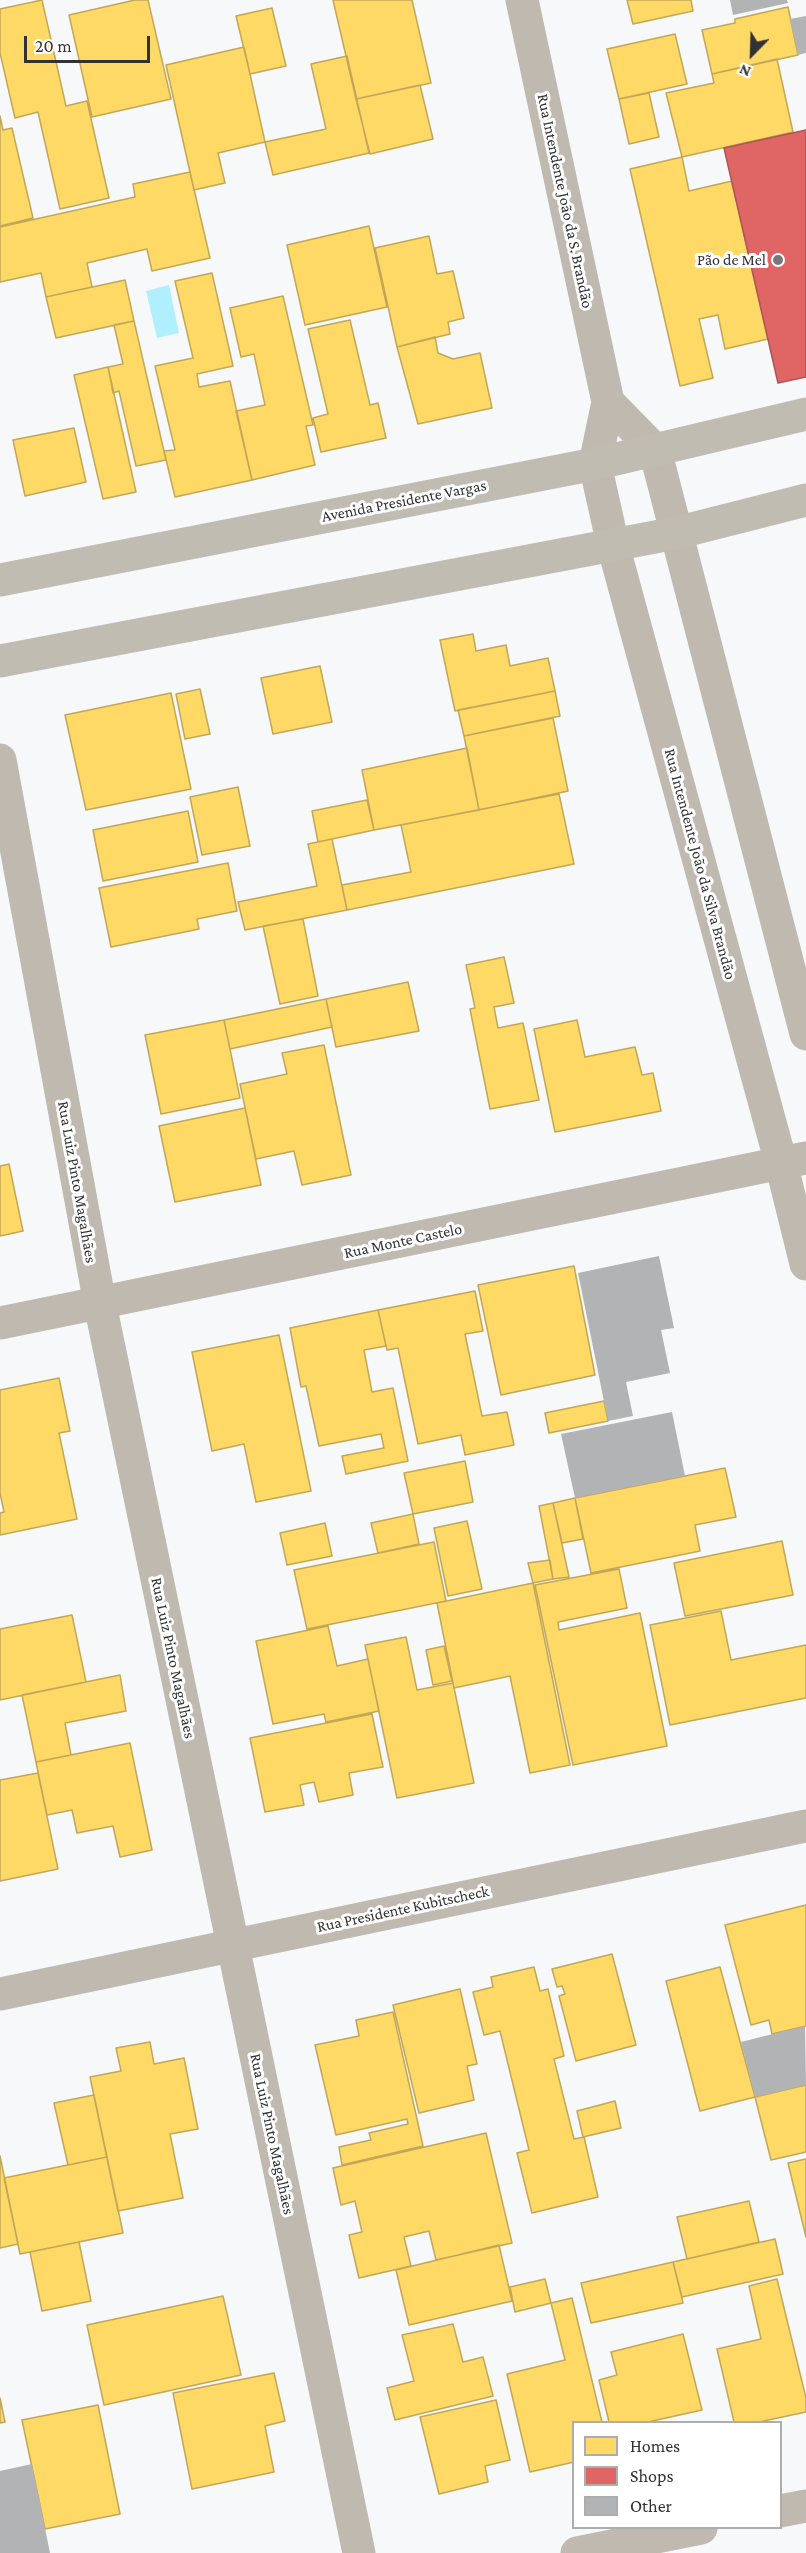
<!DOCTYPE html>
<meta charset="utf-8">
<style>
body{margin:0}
#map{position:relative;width:806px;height:2553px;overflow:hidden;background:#f6f8fa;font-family:"Crimson Pro",serif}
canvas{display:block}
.legend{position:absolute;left:572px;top:2421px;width:210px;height:108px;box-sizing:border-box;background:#fff;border:2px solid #adadad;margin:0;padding:8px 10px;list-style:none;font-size:18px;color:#313233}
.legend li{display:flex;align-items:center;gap:12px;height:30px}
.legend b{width:30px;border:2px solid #adadad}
.north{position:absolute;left:722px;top:24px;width:60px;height:60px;-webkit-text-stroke:4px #fff;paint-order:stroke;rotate:203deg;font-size:16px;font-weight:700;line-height:24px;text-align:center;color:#313233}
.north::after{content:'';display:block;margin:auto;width:21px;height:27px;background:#313233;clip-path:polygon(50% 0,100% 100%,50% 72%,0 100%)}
.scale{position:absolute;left:24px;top:36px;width:126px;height:27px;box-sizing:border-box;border:3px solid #313233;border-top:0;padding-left:8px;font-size:18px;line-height:21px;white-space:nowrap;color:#313233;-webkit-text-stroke:4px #fff;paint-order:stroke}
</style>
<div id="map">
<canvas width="806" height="2553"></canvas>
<ul class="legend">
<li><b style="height:16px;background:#ffd966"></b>Homes</li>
<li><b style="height:16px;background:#e06666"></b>Shops</li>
<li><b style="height:16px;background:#b1b3b5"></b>Other</li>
</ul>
<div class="north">N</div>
<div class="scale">20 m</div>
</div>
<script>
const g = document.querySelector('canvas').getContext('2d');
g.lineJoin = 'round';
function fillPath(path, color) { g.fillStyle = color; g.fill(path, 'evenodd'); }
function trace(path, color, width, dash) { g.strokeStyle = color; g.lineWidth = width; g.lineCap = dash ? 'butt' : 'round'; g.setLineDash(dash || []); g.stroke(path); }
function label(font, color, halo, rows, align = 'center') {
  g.font = font + ' "Crimson Pro",serif'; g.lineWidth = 6; g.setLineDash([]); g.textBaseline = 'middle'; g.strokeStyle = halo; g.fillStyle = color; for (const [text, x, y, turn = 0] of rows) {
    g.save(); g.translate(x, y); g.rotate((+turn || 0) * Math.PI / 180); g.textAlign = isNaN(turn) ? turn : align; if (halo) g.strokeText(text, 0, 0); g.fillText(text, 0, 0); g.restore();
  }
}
const water = new Path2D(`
 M169,285l10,48 -22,5 -11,-47z`);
const homes = new Path2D(`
 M42,0l24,106 21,-5 22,97 -49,11 -22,-97 -23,6 -15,-65v-44z
 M135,0h13l23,99 -79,18 -23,-102z
 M333,0h79l19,83 -75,16z
 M627,0h64l2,11 -60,13z
 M788,7l10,48 -86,19 -10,-44 33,-7v-4z
 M272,8l14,58 -36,8 -14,-58z
 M675,34l12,50 -68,15 -12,-50z
 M244,47l21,95 -47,11 7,30 -31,7 -28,-125z
 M347,56l22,97 -96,22 -8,-33 61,-13 -15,-65z
 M777,59l16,73 -111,25 -16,-64 48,-10 -2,-9z
 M420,85l13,54 -63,15 -14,-55z
 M649,93l10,44 -30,7 -10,-45z
 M0,116l3,14 9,-2 21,90 -33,8z
 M682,157l7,34 43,-10 36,158 -43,10 -7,-34 -19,4 14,59 -33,8 -50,-217z
 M190,172l20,86 -58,13 -5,-22 -60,14 5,24 -46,10 -5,-24 -41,9v-55l135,-30 -2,-13z
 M369,226l18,81 -82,18 -18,-80z
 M429,236l8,38 16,-3 11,47 -16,4 2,12 -53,13 -22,-99z
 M212,273l21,93 -36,8 2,13 31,-6 22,99 -77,17 -11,-46 11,-1 -20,-84 38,-8 -18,-77z
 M125,280l9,41 -78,17 -10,-41z
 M283,296l30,129 -7,1 9,39 -63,15 -16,-69 29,-6 -11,-51 -13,3 -11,-49z
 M350,320l20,85 8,-2 8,35 -65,14 -8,-34 15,-4 -20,-85z
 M134,321l32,139 -30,6 -17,-75 -6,2 -5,-26 15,-3 -9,-39z
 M435,337l3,16 15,6 27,-6 12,55 -74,16 -21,-77z
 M108,367l28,125 -33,7 -29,-124z
 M74,428l12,54 -61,14 -12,-56z
 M473,634l3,17 30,-6 4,21 38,-8 7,33 -100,20 -15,-71z
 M320,666l12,56 -59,12 -12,-56z
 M200,689l10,45 -25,5 -9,-45z
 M555,691l5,25 -96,20 -6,-26z
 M171,693l20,96 -105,21 -21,-95z
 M553,718l15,73 -89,19 -15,-74z
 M467,748l12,62 -105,20 -12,-60z
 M238,787l12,59 -48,9 -12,-58z
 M559,794l15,70 -227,46 -5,-25 69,-13 -10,-47z
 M367,800l7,30 -56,12 -6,-31z
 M188,811l10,51 -95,19 -10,-51z
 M332,839l15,71 -102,20 -7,-28 79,-16 -9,-42z
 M228,863l9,48 -40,8 2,10 -88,18 -12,-59z
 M303,919l15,77 -38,8 -17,-78z
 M504,957l10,46 -20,4 4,21 25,-5 16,77 -49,9 -20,-100 5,-1 -9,-43z
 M408,982l11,49 -83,16 -10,-48z
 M326,999l6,28 -102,22 -6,-29z
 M224,1020l16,78 -79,16 -16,-79z
 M577,1020l8,37 50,-10 7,28 11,-2 8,38 -106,21 -21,-103z
 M324,1045l27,130 -49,10 -8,-34 -38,8 -16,-75 47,-10 -5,-21z
 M245,1108l16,77 -86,17 -16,-76z
 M9,1164l14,67 -23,5v-70z
 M574,1266l21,109 -94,20 -23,-110z
 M475,1291l8,40 -18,3 17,82 25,-4 7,33 -49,10 -4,-20 -43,9 -20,-96 -11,2 -9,-40z
 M378,1310l8,36 -22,4 8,42 21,-4 15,73 -62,13 -4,-18 42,-8 -3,-14 -62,12 -13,-60 -5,1 -11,-59z
 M279,1335l32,156 -55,11 -12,-58 -32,7 -20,-99z
 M59,1378l11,53 -11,2 18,86 -77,16v-22l4,-1 -4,-19v-103z
 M604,1401l4,20 -59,12 -4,-20z
 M465,1461l8,41 -60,12 -9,-41z
 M725,1468l11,49 -41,8 5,26 -109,22 -16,-75z
 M575,1498l8,41 -21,4 -9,-40z
 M553,1503l16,74 -16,2 -14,-73z
 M413,1514l6,30 -41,9 -7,-30z
 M467,1521l15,68 -34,7 -14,-68z
 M325,1523l7,33 -45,9 -7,-32z
 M782,1541l11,54 -108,21 -11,-53z
 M434,1542l12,59 -139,28 -13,-59z
 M550,1560l3,19 -20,4 -5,-20z
 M619,1569l8,39 -69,14 1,8 81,-17 27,133 -94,19 -38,-180z
 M533,1583l37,182 -40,8 -20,-97 -56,12 -17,-85z
 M721,1611l10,49 75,-15v53l-136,27 -20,-100z
 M72,1615l14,67 -86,18v-71z
 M328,1626l9,40 31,-7 11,52 -53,11 -2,-8 -51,10 -17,-83z
 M406,1637l11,53 36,-7 21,100 -77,15 -32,-153z
 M444,1646l8,35 -19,4 -7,-35z
 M120,1675l6,36 -61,12 6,32 -35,7 -14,-67z
 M372,1714l11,53 -34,6 4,22 -34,7 -5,-20 -14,3 4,20 -39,7 -15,-74z
 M130,1743l22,107 -32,7 -7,-31 -36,7 -5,-23 -25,5 -11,-53z
 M38,1773l20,96 -58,12v-101z
 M806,1905v121l-34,8 -3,-14 -18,5 -26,-100z
 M612,1954l24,91 -60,16 -17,-65 6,-2 -3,-8 -5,1 -5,-18z
 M534,1967l6,24 8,-2 16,67 -10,3 20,80 10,-2 14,60 -66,16 -15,-60 12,-3 -29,-119 -16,4 -11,-43 20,-5 -2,-10z
 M720,1967l35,130 -55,14 -34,-130z
 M460,1989l17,75 -10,2 7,34 -55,13 -26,-108z
 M393,2012l30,134 -81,19 -3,-18 32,-7 -2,-7 39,-9 -1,-5 -71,16 -21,-90 44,-9 -3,-16z
 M150,2042l4,22 30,-6 14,71 -28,5 13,64 -65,13 -28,-134 31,-6 -5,-23z
 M806,2085v67l-35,8 -16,-63z
 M94,2095l13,62 -39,8 -14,-62z
 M615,2101l6,27 -38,9 -6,-26z
 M486,2133l26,110 -76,17 -7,-29 -25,6 7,29 -52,12 -10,-43 13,-3 -7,-31 -14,4 -8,-37z
 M0,2156l18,88 -18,4z
 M107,2157l16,76 -103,21 -16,-76z
 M806,2159v78l-18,-74z
 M749,2201l10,41 -72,17 -10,-42z
 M775,2239l8,35 -101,23 -9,-35z
 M79,2242l12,59 -49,10 -12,-59z
 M499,2245l13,56 -103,24 -13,-55z
 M673,2262l10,41 -92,20 -10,-40z
 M545,2279l6,24 -36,9 -5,-25z
 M777,2279l29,119v14l-47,10h-25l-17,-73 44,-10 -12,-53z
 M223,2296l18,79 -137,30 -17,-80z
 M572,2298l30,124h-28v40l-44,10 -23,-98 58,-14 -14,-57z
 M453,2324l10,38 20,-5 10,39 -98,24 -8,-32 27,-7 -12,-46z
 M683,2334l19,76 -54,12h-39l-10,-42 18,-5 -6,-23z
 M274,2373l11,48 -20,5 9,46 -82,17 -19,-96z
 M0,2398l5,24 -5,1z
 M496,2400l14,60 -25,6 3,16 -49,12 -19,-77z
 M98,2405l22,109 -75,15 -23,-109z`);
const shops = new Path2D(`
 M806,130v247l-28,6 -54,-235z`);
const building = new Path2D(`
 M730,0h57l1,3 -55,12z
 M806,16v37l-8,2 -8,-36z
 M659,1256l15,72 -13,2 9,43 -44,9 7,34 -25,5 -30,-148z
 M672,1412l13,64 -110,22 -14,-64z
 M805,2026l1,59 -51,12 -14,-55z
 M32,2464l18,89h-50v-82z`);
const minor = new Path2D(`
 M522,0l86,402 -13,62 18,81 168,618 25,101
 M608,402l47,48 151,584
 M0,760l100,544 259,1249
 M0,1323l806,-165
 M0,1994l806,-168
 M780,2511l26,-5
 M577,2553l124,-25`);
const major = new Path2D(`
 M0,580l595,-116 211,-50
 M0,661l613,-116 63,-12 130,-33`);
const markers = [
 [778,260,6,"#767779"]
];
const streetNames = [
 ["Rua Intendente João da S. Brandão",565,201,78],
 ["Avenida Presidente Vargas",404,501,-11],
 ["Rua Intendente João da Silva Brandão",700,864,75],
 ["Rua Luiz Pinto Magalhães",77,1182,80],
 ["Rua Monte Castelo",403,1241,-12],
 ["Rua Luiz Pinto Magalhães",173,1658,78],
 ["Rua Presidente Kubitscheck",403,1909,-12],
 ["Rua Luiz Pinto Magalhães",272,2134,78]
];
const poiNames = [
 ["Pão de Mel",766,260]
];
fillPath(water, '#b0effd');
fillPath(homes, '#ffd966');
trace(homes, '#c1a757', 1.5);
fillPath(shops, '#e06666');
trace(shops, '#ac5657', 1.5);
fillPath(building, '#b1b3b5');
trace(minor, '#bfb9b0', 33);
trace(major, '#c0bcb2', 33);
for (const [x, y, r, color] of markers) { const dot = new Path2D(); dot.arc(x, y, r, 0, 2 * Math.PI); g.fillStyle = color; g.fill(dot); trace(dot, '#fff', 2); }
label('16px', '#313233', '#fff', streetNames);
label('16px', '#313233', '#fff', poiNames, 'right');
</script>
